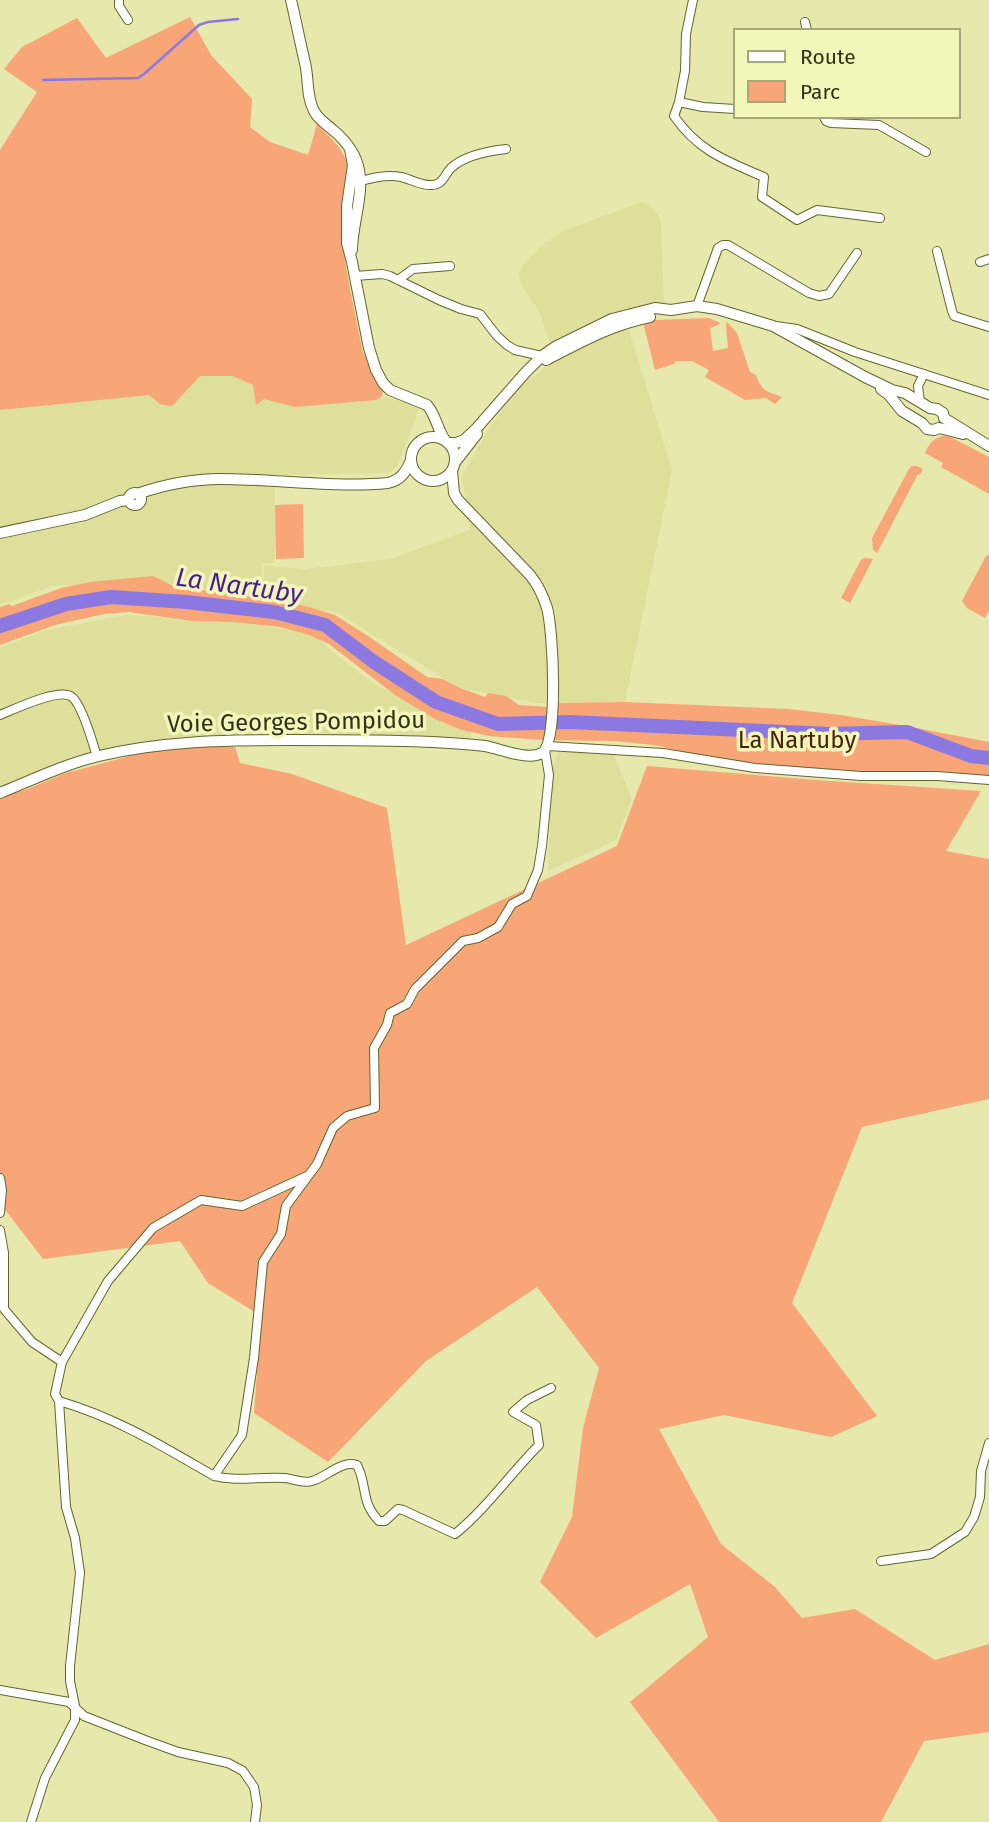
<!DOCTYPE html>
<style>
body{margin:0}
#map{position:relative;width:989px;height:1822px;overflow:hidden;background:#e6e8ac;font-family:"Fira Sans",sans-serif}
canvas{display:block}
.legend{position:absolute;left:733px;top:28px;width:228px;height:91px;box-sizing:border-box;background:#f3f6b9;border:2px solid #a5a779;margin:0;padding:9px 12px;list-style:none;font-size:21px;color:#303119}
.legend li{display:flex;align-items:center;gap:14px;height:35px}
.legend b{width:35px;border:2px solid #a5a779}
</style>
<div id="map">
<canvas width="989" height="1822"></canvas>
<ul class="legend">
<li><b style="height:9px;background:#fff"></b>Route</li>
<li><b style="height:19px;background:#f8a577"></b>Parc</li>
</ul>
</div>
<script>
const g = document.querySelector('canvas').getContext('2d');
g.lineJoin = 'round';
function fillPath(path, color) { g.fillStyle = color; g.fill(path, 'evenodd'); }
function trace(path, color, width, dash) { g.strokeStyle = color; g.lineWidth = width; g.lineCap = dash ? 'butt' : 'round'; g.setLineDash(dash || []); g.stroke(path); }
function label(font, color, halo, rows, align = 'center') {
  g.font = font + ' "Fira Sans",sans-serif'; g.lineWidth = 7; g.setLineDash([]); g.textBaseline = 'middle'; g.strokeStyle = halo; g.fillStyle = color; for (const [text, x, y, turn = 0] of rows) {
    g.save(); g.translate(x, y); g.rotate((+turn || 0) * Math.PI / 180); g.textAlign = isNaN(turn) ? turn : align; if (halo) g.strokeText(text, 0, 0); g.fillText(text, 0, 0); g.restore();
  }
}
const built = new Path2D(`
 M642,202l7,3 10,11 2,8 3,84 -36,19 44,143 -47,232 -86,1 -79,-15 -122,-75 -76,-13 2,-34 42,3 85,-10 79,-29 -8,-54 29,-51 28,-38 35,-25 -7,-14 3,-5 -12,-34 -15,-21 -3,-8 -1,-6 4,-9 18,-19 22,-15z
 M199,372l56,4 15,23 112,-3 38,11 -23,59 -4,4 -6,3 -112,2v88h-13l-2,34 -107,-15 -101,4 -52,19v-201z
 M126,615l117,7 72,13 16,16 43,33 98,46 -2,8 -164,-4 -125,3 -99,18 -82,32v-140l47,-17z
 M558,752l55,1 19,46 -16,41 -68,31 4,-102z`);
const green = new Path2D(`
 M190,17l21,38 41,44 -2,28 20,15 38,13 9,-31c12,13 28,25 31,43 3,20 -8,39 -7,59 3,42 14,85 22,127 8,10 13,26 20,37l-1,6 -6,4 -81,7 -31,-8 -8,6 -3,-20 -20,-9h-33l-28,30 -12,-2 -11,-9 -149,15v-260l37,-58 -33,-23 18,-22 55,-29 29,40z
 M709,318l11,5 -2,2 -8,3 3,23 15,-3 -2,-21 1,-5 10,11 13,39 6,3c6,17 11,16 26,22l-7,7 -9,-6 -21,2 -40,-23 4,-7 -17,-9h-16l-2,3 -19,6 -12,-48 12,-2z
 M943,436l7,1 39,20v37l-48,-27 2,-4 -18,-10c4,-9 8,-15 18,-17z
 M912,466h5l6,3 -3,6 -2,-1 -41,79 -4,-3 -1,-12 37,-69z
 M303,504l1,54 -28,1 -1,-54z
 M989,555v56l-4,7 -18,-10 -5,-7 24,-45z
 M864,558l9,1 -23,44 -9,-5 20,-38z
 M153,576l20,10 96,13 40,8 26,8 36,23 56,39 16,2 17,9 25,9 3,-4 18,3 13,9 28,2 12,-4 66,-1 164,7 52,6 65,11 83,16v38l-234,-12 -101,-23 -40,-4 -72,-1 -53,-4 -27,-6 -27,-11 -40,-24 -66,-51 -20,-9 -29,-8 -47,-5 -40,-1 -64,-9 -25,2 -49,11 -55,20v-38l9,-3 3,2 49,-18 30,-6z
 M218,745l17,2 5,16 52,11 95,34 19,137 211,-99 30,-80 169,14 165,11 -35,60 43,8v240l-127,28 -70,176 85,113 -46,21 -107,-22 -65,14 62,115 54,43 27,31 53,-9 80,51 54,-16v88l-65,9 -43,81h-162l-89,-120 78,-65 -18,-53 -94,54 -56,-56 32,-65 11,-89 16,-60 -62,-81 -111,74 -98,101 -74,-49 7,-97 -53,-33 -28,-42 -137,18 -43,-56v-406l25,-7 41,-17 79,-21 35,-5z`);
const stream = new Path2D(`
 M43,80l95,-2 6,-4 55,-49 9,-3 30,-3`);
const river = new Path2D(`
 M0,626l66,-22 45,-7 75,5 88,10 51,13 49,37 62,40 62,22 72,-2 259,12 78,-2 64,24 18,2`);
const street = new Path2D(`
 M119,0v6l9,14
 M693,0l-7,34 -1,37 -6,31 -5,14c25,36 53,45 90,61l-2,20 35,23 20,-10 63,8
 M805,22l2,8
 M679,102l24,5 32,2
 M824,117l2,4 5,2 48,2 47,27
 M358,182c13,-4 28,-8 43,-5 10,2 20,9 31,8 11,0 12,-10 19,-17 14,-13 37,-17 55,-19
 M937,251l15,60 2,5 35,11
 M980,262l9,-3
 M355,276l27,-2 8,2 49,24 22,9 19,5 17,22 10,9 8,5 27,6
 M398,280l15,-11 37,-3
 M697,306l21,-58 5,-3h5l81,48 10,3 10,-2 28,-41
 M776,326l21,3 58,23 134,43
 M920,402l-2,-16 6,-12
 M0,715c15,-6 60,-28 72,-18 10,8 21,46 25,60
 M548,746l115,7 92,15 106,8h76l52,4
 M0,1178l2,12 -2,23
 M0,1230l4,23v56l28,33 30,20
 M59,1401c58,17 103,45 155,75l28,-41 12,-77 9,-96 18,-28 5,-28 31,-42 16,-36 14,-12 28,-8 -1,-60 13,-23 3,-12 17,-9 8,-15 48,-48 15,-3 20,-11 14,-23 15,-8 11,-26 4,-24 7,-71 -4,-24
 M214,1476c23,6 47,0 71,2 9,1 18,6 27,3 15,-4 29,-21 45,-16 11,22 3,36 22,56h6l13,-12 5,1 52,24c32,-26 55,-60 84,-89l-3,-20 -23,-13 14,-12 24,-12
 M881,1561l50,-7 34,-22 9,-15 6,-20 1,-26 8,-28
 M0,1690l69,12 15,14 61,24 33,12 50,11 15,8 11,16 3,18 -2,17
 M31,1822l14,-44 30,-58v-14l-5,-25v-15l10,-93 -5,-35 -9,-31 -7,-106 -4,-7 7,-32 46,-81 45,-53 48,-28 41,6 65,-30`);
const secondary = new Path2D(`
 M291,0c5,21 9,42 14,63 4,16 1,33 9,48 4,8 12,13 19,19 12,10 23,24 26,40 5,25 -7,55 -7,80
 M350,149l3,16 -6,41v37l5,19 17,86 7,22 7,13 7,7 37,15c9,10 10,24 18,35
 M546,360c33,-17 67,-36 104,-43
 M881,389l8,6 13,16 20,12 5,6 7,1 5,-2 24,6
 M411 459a22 22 0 1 1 44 0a22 22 0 1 1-44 0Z
 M449,443h7l8,-3 11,-10 50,-57 17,-17 13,-9 57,-28 43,-11 16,2 26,-4 20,3 56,17 92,51 27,13 13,3 25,15 7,1 6,4 1,5 45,28
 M456,461l21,-27
 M129 499a6 6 0 1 1 12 0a6 6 0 1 1-12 0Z
 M137,494c26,-9 56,-15 84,-15 56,0 112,9 167,4 13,-3 18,-11 23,-23
 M0,533l85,-18 35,-14 9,-1
 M0,793c32,-13 65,-29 99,-37 63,-15 126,-16 190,-16 48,0 96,0 143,2 18,1 36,2 53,4 16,3 43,15 57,7 17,-10 11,-125 5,-145 -4,-13 -9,-23 -17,-33l-72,-75 -4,-7 -2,-22`);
const streetNames = [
 ["Voie Georges Pompidou",296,723,-1]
];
const parkNames = [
 ["La Nartuby",797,741]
];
const waterNames = [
 ["La Nartuby",239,587,8]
];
fillPath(built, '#dddf9b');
fillPath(green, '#f8a577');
trace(stream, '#8c78e1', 2.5);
trace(river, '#8c78e1', 14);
trace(street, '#64652d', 10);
trace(secondary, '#64652d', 12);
trace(street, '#fff', 8);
trace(secondary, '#fff', 10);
label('24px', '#303119', '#f3f6b9', streetNames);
label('24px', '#4c2207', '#f3f6b9', parkNames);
label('italic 26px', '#461c98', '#f3f6b9', waterNames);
</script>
